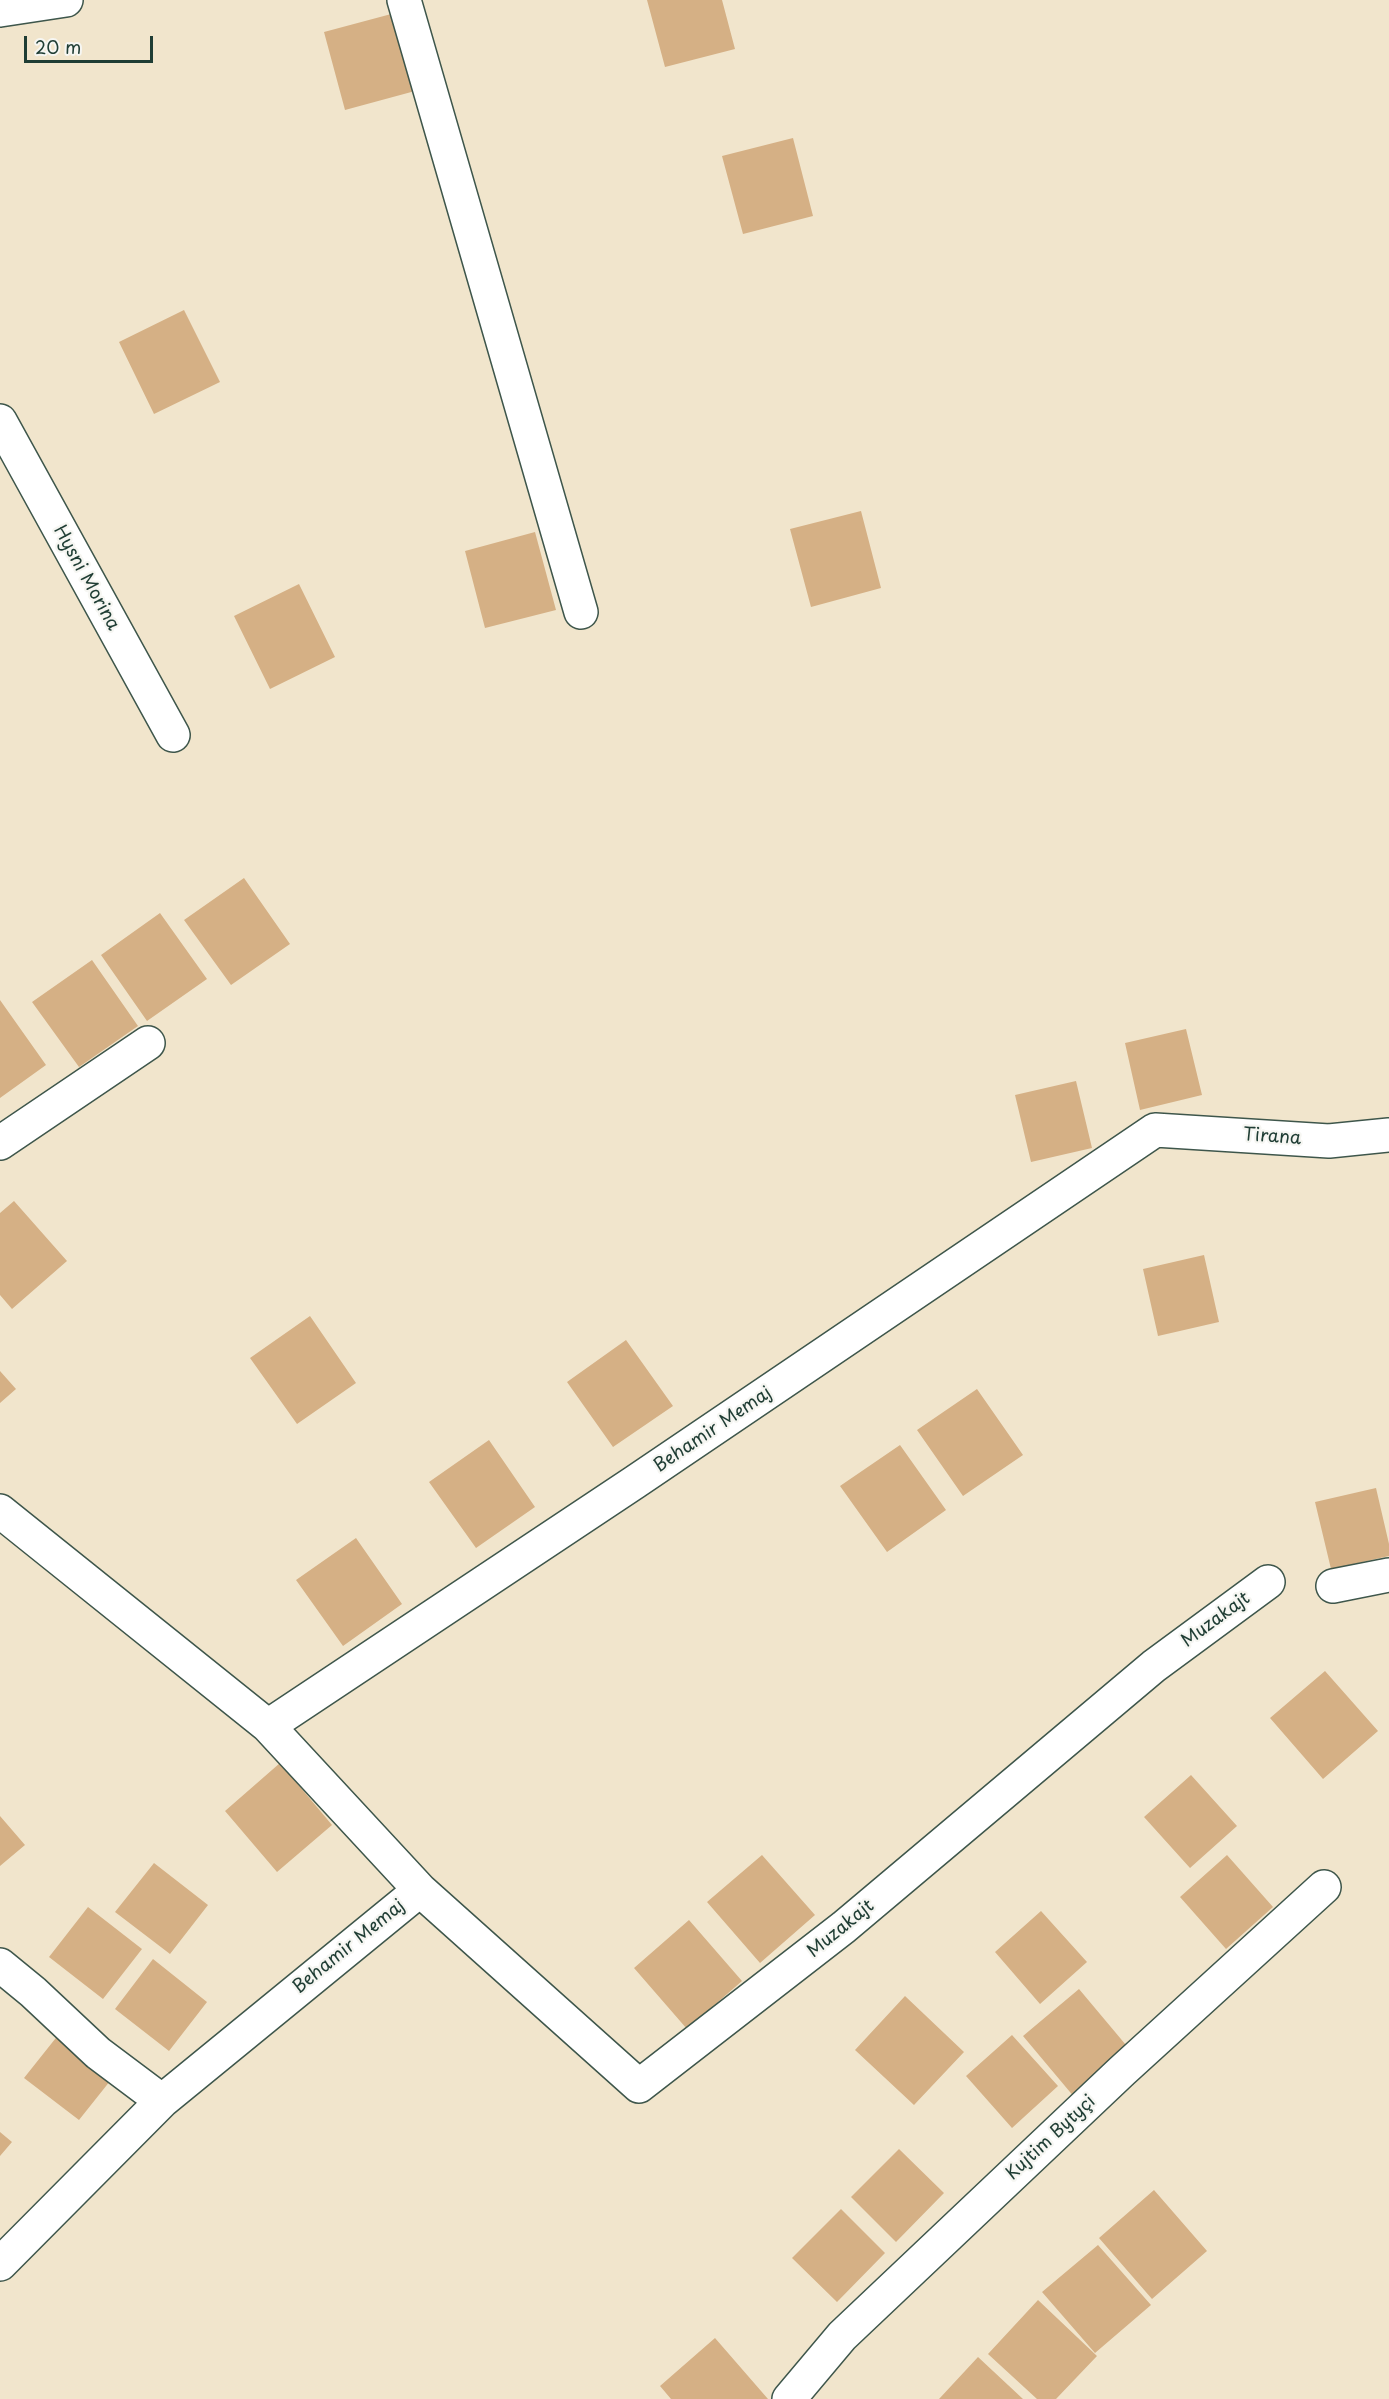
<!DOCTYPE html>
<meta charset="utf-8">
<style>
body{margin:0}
#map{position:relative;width:1389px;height:2399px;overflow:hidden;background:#f1e5cc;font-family:"Playpen Sans",sans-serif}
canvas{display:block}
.scale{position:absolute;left:24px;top:36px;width:129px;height:27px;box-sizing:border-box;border:3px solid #1f3d34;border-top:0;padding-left:8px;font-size:18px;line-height:21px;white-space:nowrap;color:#1f3d34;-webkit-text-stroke:4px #f6f6f2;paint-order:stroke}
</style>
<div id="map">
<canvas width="1389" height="2399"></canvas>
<div class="scale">20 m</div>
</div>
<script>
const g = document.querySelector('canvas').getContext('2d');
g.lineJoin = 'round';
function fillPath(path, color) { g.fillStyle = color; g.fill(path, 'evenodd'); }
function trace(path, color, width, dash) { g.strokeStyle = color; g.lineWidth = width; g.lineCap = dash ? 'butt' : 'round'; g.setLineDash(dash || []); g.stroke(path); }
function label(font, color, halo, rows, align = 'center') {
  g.font = font + ' "Playpen Sans",sans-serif'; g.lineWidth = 4.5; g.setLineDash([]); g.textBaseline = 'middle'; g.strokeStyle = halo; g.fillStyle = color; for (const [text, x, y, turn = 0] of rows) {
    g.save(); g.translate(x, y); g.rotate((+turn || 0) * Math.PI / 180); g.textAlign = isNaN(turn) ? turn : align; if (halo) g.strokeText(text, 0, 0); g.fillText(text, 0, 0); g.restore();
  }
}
const building = new Path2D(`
 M647,0h75l13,49 -70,18z
 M395,13l20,78 -70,19 -21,-78z
 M793,138l20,78 -70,18 -21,-78z
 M184,310l36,72 -66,32 -35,-72z
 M861,511l20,77 -70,19 -21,-78z
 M535,532l21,78 -71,18 -20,-77z
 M299,584l36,73 -65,32 -36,-73z
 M244,878l46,66 -59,41 -47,-65z
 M160,913l47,66 -60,42 -46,-66z
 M92,960l46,66 -59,41 -47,-65z
 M0,1000l46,65 -46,33z
 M1186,1029l16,66 -62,15 -15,-67z
 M1076,1081l16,67 -61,14 -16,-67z
 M14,1201l53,60 -55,48 -12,-14v-82z
 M1204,1255l15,67 -61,14 -15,-67z
 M310,1316l46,67 -59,41 -47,-66z
 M626,1340l47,66 -60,41 -46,-65z
 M0,1371l16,18 -16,14z
 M977,1389l46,66 -60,41 -46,-66z
 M489,1440l46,67 -59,41 -47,-66z
 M900,1445l46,65 -59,42 -47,-66z
 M1376,1488l13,56v12l-58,13 -16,-67z
 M356,1538l46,66 -59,42 -47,-66z
 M1325,1671l53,60 -55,48 -53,-61z
 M280,1763l52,62 -55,47 -52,-61z
 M1191,1775l46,51 -47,42 -46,-51z
 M0,1816l25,29 -25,21z
 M762,1855l53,60 -55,48 -53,-61z
 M1227,1855l46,52 -47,42 -46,-52z
 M154,1863l54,42 -38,49 -55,-42z
 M88,1907l54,42 -39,50 -54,-42z
 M1041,1911l46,51 -47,42 -45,-52z
 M689,1920l53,61 -55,48 -53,-61z
 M153,1959l54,43 -38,49 -54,-42z
 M1079,1989l52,62 -56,47 -52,-62z
 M905,1996l59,56 -50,53 -59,-55z
 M63,2029l55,42 -39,49 -55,-42z
 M1012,2035l46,51 -46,42 -46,-52z
 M0,2132l12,10 -12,14z
 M899,2149l45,44 -48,49 -45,-45z
 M1154,2190l53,61 -55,48 -53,-61z
 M841,2209l44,44 -48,49 -45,-44z
 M1098,2245l53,60 -56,48 -53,-61z
 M1038,2300l59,56 -41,43h-19l-49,-45z
 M715,2338l53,61h-97l-11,-13z
 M978,2357l45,42h-84z`);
const minor = new Path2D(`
 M404,0l177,612
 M0,10l66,-10
 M0,421l173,314
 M0,1143l148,-100
 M0,1511l268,215 152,164 219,196 205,-159 310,-261 114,-84
 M1333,1586l56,-11
 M268,1726l367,-244 520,-352 174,11 60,-6
 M0,1965l33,27 65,61 64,48
 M0,2264l162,-163 258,-211
 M789,2399l53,-63 280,-265 202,-184`);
const streetNames = [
 ["Hysni Morina",86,578,61],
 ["Tirana",1272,1137,4],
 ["Behamir Memaj",713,1430,-34],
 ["Muzakajt",1216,1620,-36],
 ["Muzakajt",841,1929,-39],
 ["Behamir Memaj",349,1947,-39],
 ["Kujtim Bytyçi",1051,2138,-43]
];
fillPath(building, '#d5b085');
trace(minor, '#3e564b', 36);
trace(minor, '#fff', 33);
label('18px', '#1f3d34', '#f6f6f2', streetNames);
</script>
